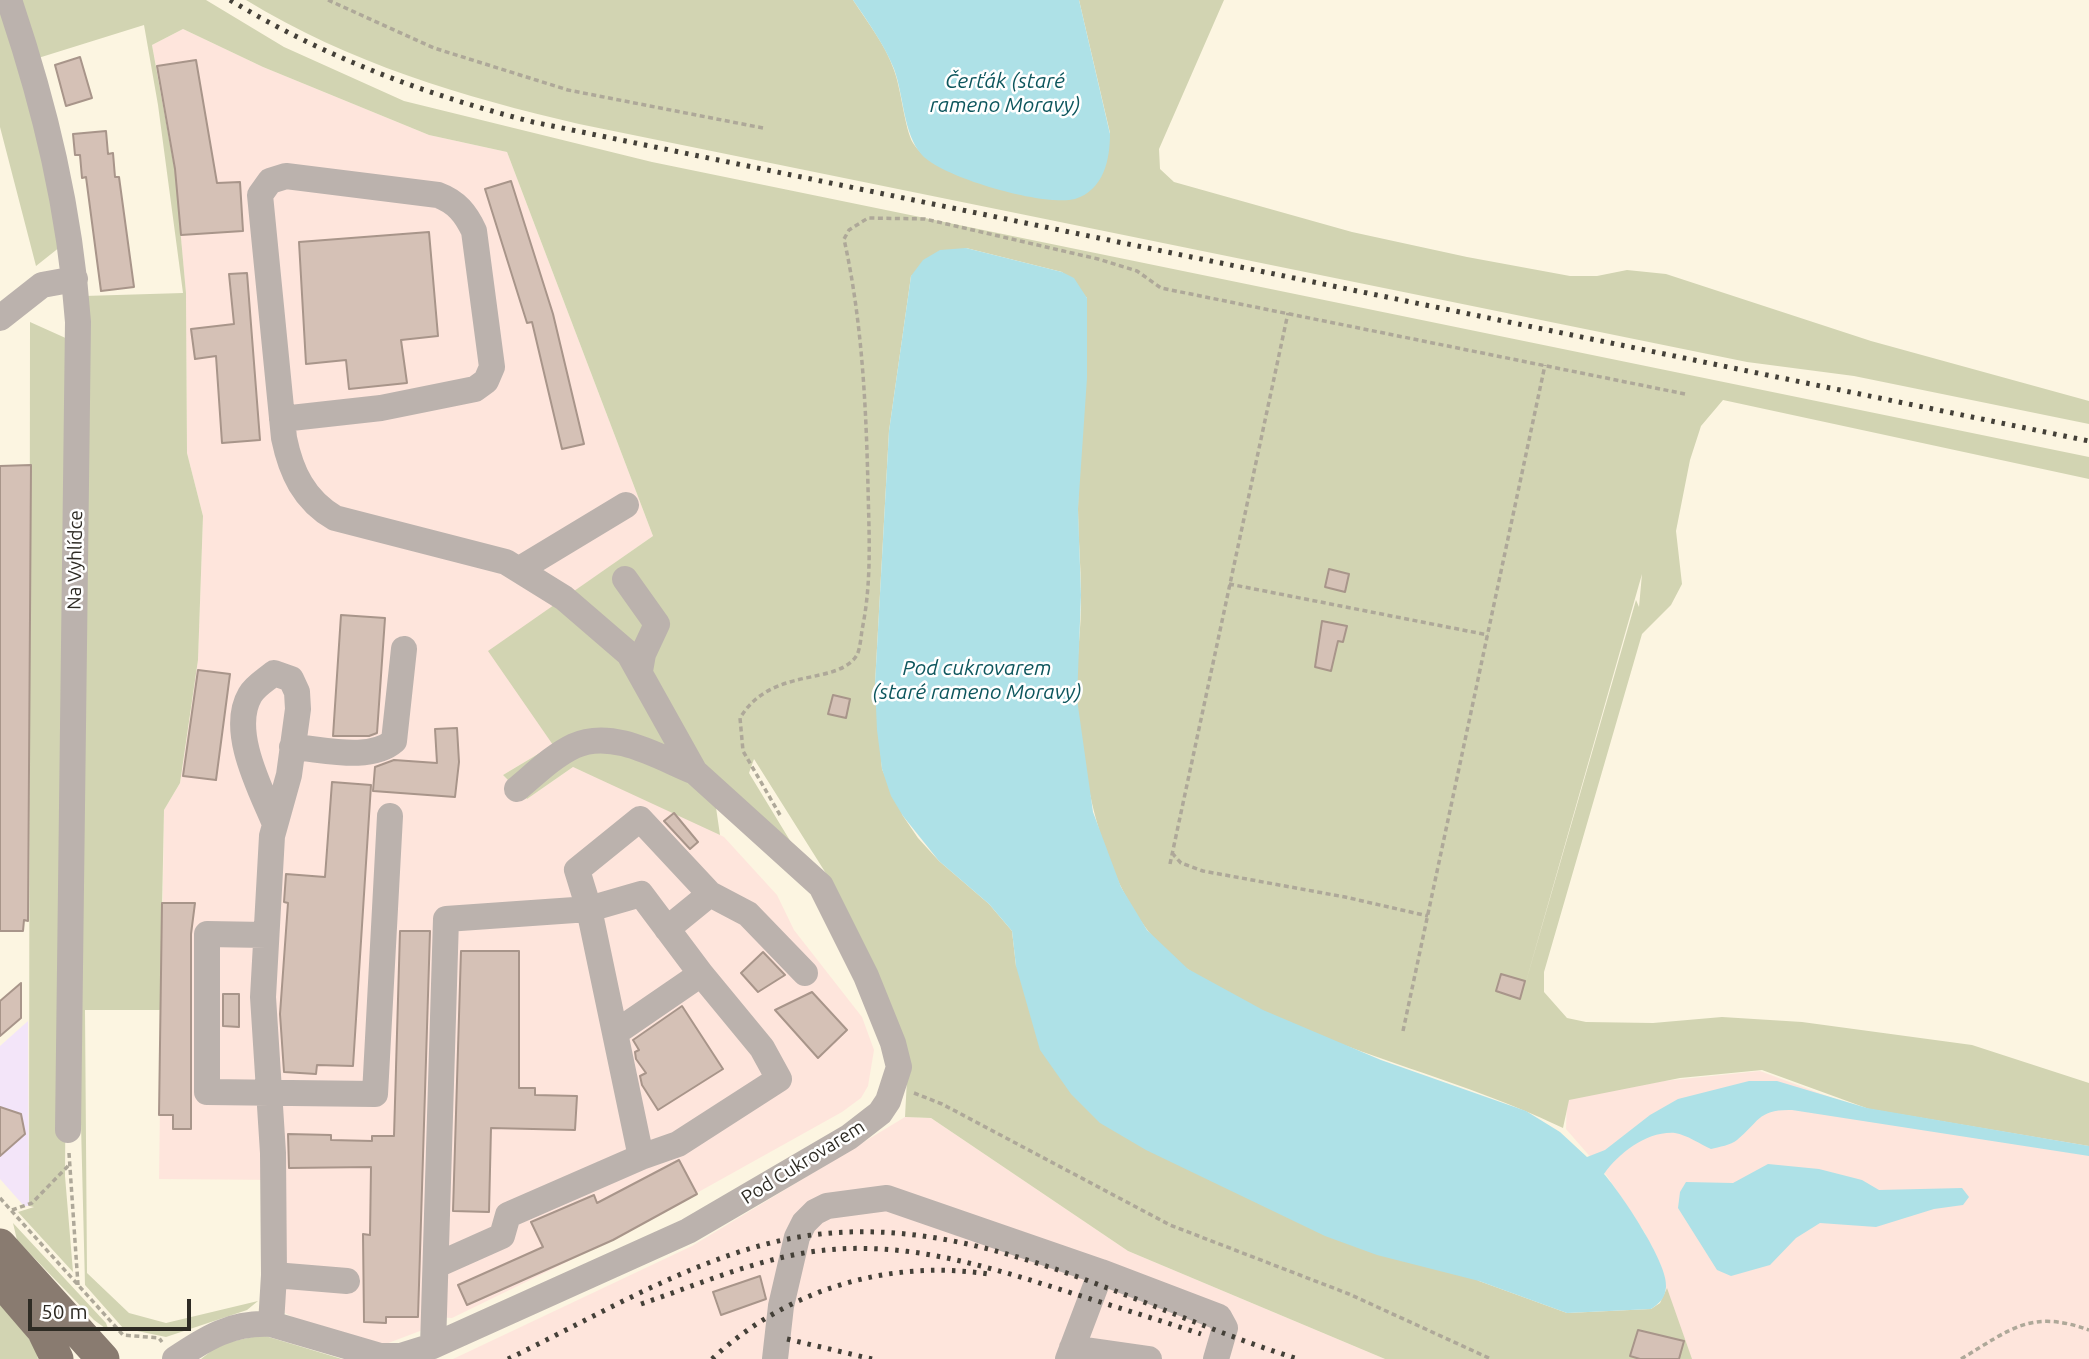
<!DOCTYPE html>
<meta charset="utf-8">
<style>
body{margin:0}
#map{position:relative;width:2089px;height:1359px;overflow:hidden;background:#fcf5e1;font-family:Ubuntu,sans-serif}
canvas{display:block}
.scale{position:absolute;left:28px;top:1299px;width:163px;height:32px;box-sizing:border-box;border:4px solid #2e2b24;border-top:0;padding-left:9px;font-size:21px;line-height:24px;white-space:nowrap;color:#2e2b24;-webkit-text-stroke:5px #fff;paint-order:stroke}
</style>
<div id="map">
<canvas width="2089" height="1359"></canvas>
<div class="scale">50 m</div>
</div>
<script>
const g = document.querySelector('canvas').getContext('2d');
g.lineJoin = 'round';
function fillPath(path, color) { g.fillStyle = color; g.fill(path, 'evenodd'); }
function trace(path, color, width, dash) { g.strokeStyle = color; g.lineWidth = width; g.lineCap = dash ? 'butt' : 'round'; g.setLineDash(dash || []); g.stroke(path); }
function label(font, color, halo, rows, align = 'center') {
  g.font = font + ' Ubuntu,sans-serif'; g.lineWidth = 5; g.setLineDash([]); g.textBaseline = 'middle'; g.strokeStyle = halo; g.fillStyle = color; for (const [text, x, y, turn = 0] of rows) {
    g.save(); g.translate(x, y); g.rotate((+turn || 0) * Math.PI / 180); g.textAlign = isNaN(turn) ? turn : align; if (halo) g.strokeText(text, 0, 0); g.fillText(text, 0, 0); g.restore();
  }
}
const commercial = new Path2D(`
 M28,1021l1,185h-5l-24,-27v-133z`);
const industrial = new Path2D(`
 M183,29l80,38 166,68 78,17 146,384 -71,50 -29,159 -50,30 24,24 46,-32 107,47 44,23 53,58 17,35 68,87 12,33 -6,36 -7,12 -19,14 -226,126 -164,80 -16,-1 -16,14 -37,14 -85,-25 -13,-7v-133l-126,-1 5,-369 16,-27 18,-123 5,-144 -16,-63 -1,-160 -13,-137 -21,-111z
 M1760,1071l102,38 227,35v215h-398l-46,-126 -38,-57 -41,-47 1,-30 96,-18z
 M905,1117l26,1 197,133 257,108h-932l239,-113z`);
const green = new Path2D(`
 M0,0l65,243 -29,23 -36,-139z
 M15,0h191l78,47 120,54 248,61 1437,295v22l-366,-79 -22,26 -11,34 -14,71 6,53 -11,21 -29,29 -98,338v20l23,26 19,4 67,1 69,-6 80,5 170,23 117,38v63l-220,-37 -107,-39 -82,8 -111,22 -6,28c-119,-58 -261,-82 -374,-158 -80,-55 -106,-179 -112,-270 -2,-35 5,-71 4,-106 0,-28 -3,-56 -3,-84 0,-71 10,-141 9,-212l-25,-26 -96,-24 -55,28 -22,155 -14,253 7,85 21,47 15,22 21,23 50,43 23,27 4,35 463,315 88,32 84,-4 9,-6 7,-15 25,71h-307l-257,-108 -197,-133 -26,-1 3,-57 -76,-177 -78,-124 -5,14 54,89 -92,-89 9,62 -147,-68 -46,32 -24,-24 50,-30 -65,-94 165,-115 -146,-384 -78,-17 -166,-68 -80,-38 -31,16 23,127 11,121 1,160 16,63 -5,144 -18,123 -16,27 -4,200h-75l2,263 42,40 37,10 92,-22 -11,9 -81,27 -43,-9 -38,-43 -7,-281 6,-708 99,-3 -25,-188 -14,-80 -109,34zM1642,574l-3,33 -3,-7 -111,385z
 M246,0h607c15,23 32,44 41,70 7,18 11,60 19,73 24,37 103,49 143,57l54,-67 -31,-133h145l-65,149 1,20 14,13 178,50 115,25 103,19h27l30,-6 39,4 205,67 218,60v23l-235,-48 -107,-14 -1168,-238c-116,-27 -230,-61 -333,-124z
 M30,322l40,18 -5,836 8,96 -55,-60 16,-5 -5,-1z
 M13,1223l93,100 3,8 -15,-11 -77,-80z
 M0,1301l35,46 3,12h-38z
 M262,1335l80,24h-141l19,-15z`);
const water = new Path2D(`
 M853,0h226l31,134c0,25 -6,56 -35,65 -30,8 -132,-21 -153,-44 -19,-21 -18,-59 -28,-86 -10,-25 -26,-47 -41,-69z
 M966,248l96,24 12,6 13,20v80l-9,131 3,86 -4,104 16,113 28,75 26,43 41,39 75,41 118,50 145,51 34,21 27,25 18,-7 45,-35 28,-16 71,-18h28l90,27 222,38v10l-297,-46c-34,-1 -33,12 -55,30 -6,5 -18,7 -26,9 -11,-5 -24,-14 -36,-16 -28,-2 -56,20 -71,41 16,18 65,90 62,113 -1,11 -6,16 -15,22l-84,4 -88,-32 -102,-26 -52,-19 -179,-86 -46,-27 -29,-29 -31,-44 -24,-84 -4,-35 -23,-27 -50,-43 -36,-45 -12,-20 -9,-27 -5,-39 -2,-46 14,-253 22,-155 12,-16 17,-10z
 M1768,1164l51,5 43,11 17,10 83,-2 7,9 -6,8 -29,4 -58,18 -56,-4 -24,15 -26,27 -39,11 -14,-6 -39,-62 2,-16 6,-10 47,1z`);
const building = new Path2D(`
 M80,57l12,41 -26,8 -11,-41z
 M196,60l21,123 23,-1 3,49 -62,4 -6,-66 -18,-103z
 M106,131l2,23 5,-1 2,24h4l15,110 -33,4 -15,-114 -4,1 -2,-23h-5l-2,-21z
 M511,181l42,133 31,130 -22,5 -30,-127 -5,1 -42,-134z
 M429,232l9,104 -37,4 6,43 -58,6 -3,-29 -40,4 -7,-122z
 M247,273l13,167 -38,3 -6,-87 -21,3 -4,-30 43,-5 -5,-50z
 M31,465l-3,456 -4,-1 -1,11h-23v-465z
 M1329,569l20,5 -4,18 -20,-5z
 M341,615l44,3 -8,115 -8,3h-36z
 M1322,621l25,5 -4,16 -5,-1 -7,30 -16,-4z
 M198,670l32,4 -14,106 -33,-4z
 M833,695l17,4 -4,19 -18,-4z
 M457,728l2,34 -4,35 -82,-6 2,-24 19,-7 43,3 -2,-34z
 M332,782l39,3 -18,281 -36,-1 -1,9 -32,-2 -4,-58 8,-111 -4,-1 2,-28 39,3z
 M674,813l24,29 -8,7 -26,-28z
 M162,903h33l-4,31v195h-18v-14h-14z
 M400,931h30l-12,386h-32v6l-22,-1 -1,-88 7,1 1,-68 -82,1 -1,-34 43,1v5l41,1v-5h22z
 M461,951h58v137h16v7l42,1 -2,34 -84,-2 -2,84 -36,-1z
 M763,952l22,23 -27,17 -17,-19z
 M1501,974l24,7 -5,18 -24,-8z
 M21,983v35l-21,18v-35z
 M812,992l35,38 -29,28 -43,-48z
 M223,994h16v33l-16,-1z
 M682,1006l41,63 -65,41 -16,-25 -2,-9 6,-3 -10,-14 -1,-7 4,-2 -6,-10z
 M0,1107l21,7 4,20 -25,22z
 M679,1160l18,34 -84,46 -146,65 -9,-20 85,-38 -12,-25 63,-27 3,8z
 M760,1276l6,23 -45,16 -8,-23z
 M1638,1330l46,11 -5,18h-39l-10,-3z`);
const path = new Path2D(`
 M328,0l106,48 134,42 195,38
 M1229,584l259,51
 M780,815l-37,-64 -3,-33c32,-53 97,-31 117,-63 3,-6 4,-18 5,-25 10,-48 7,-95 6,-143 -2,-83 -6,-167 -24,-248l5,-9 19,-12 57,1 173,40 39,12 24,17 524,106
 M1172,853l9,10 22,8 142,26 83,19
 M1170,864l118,-551
 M1403,1031l142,-666
 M914,1093l28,11 228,121 179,69 142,65
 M69,1153l9,132
 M0,1198l123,137 36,3 3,4
 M12,1210l20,-7 36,-37
 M1961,1359c50,-30 70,-50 128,-29`);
const minor = new Path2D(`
 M9,0c36,106 61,210 69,322l-10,808
 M0,318l42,-33 33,-6
 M520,569l106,-64
 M625,579l32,45 -14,30 -3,17
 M292,747c31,2 78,15 102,-6l10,-92
 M517,789c18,-15 36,-33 57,-43 39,-18 86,12 121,26
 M275,824c-14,-34 -46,-93 -25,-129 5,-9 16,-15 24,-22l17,6 6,13 1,17 -9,66 -17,61 -9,161 10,156 1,122 73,6
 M710,894l38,20 57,59
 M667,929l43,-35 -70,-75 -63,51 12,39 52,-15 60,80
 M266,935l-59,-1v158l168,2 15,-278
 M615,1033l86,-59 61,74 17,31 -101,65 -37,13
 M1101,1272l118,45 6,11 -9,31
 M271,1324l3,-49
 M433,1346l13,-427 143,-10 52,248 -133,58 -6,21 -65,29
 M1072,1348l77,11
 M175,1359c31,-21 57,-37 96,-35l109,32h21l32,-10 255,-115 161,-94 31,-24 8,-12 11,-34 -6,-24 -27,-67 -45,-90 -126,-114 -66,-118 -65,-56 -58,-36 -171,-44c-31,-18 -44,-46 -51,-80l-24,-243 10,-14 16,-5 152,19c19,7 28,19 36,36l18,136 -6,14 -11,8 -94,19 -99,11
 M775,1359l6,-53 16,-69 7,-14 11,-11 12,-6 60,-8 214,74 -33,87`);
const major = new Path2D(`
 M0,1245l103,114
 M0,1280l43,50 14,29`);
const rail = new Path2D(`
 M230,0c94,57 196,95 303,122l1556,319
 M641,1304c50,-17 99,-38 152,-49 93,-19 177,6 266,34 47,15 94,29 142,45
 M787,1339l85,20
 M508,1359c79,-38 167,-90 251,-113 189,-54 364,59 539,113
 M712,1359c74,-69 175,-100 276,-85`);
const streetNames = [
 ["Na Vyhlídce",75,560,-89],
 ["Pod Cukrovarem",803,1162,-32]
];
const waterNames = [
 ["Čerťák (staré",1005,81],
 ["rameno Moravy)",1005,105],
 ["Pod cukrovarem",977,668],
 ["(staré rameno Moravy)",977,692]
];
fillPath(commercial, '#f3e5f9');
fillPath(industrial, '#fee5dc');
fillPath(green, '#d2d4b2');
fillPath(water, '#aee1e7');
fillPath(building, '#d5c1b6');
trace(building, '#a8958a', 2);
trace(path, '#aea899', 3.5, [5, 3.5]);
trace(minor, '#bbb2ad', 26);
trace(major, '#897b70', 33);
trace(rail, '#444038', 5, [3.5, 7]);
label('19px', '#2e2b24', '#fff', streetNames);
label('italic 21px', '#0d565d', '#fff', waterNames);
</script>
